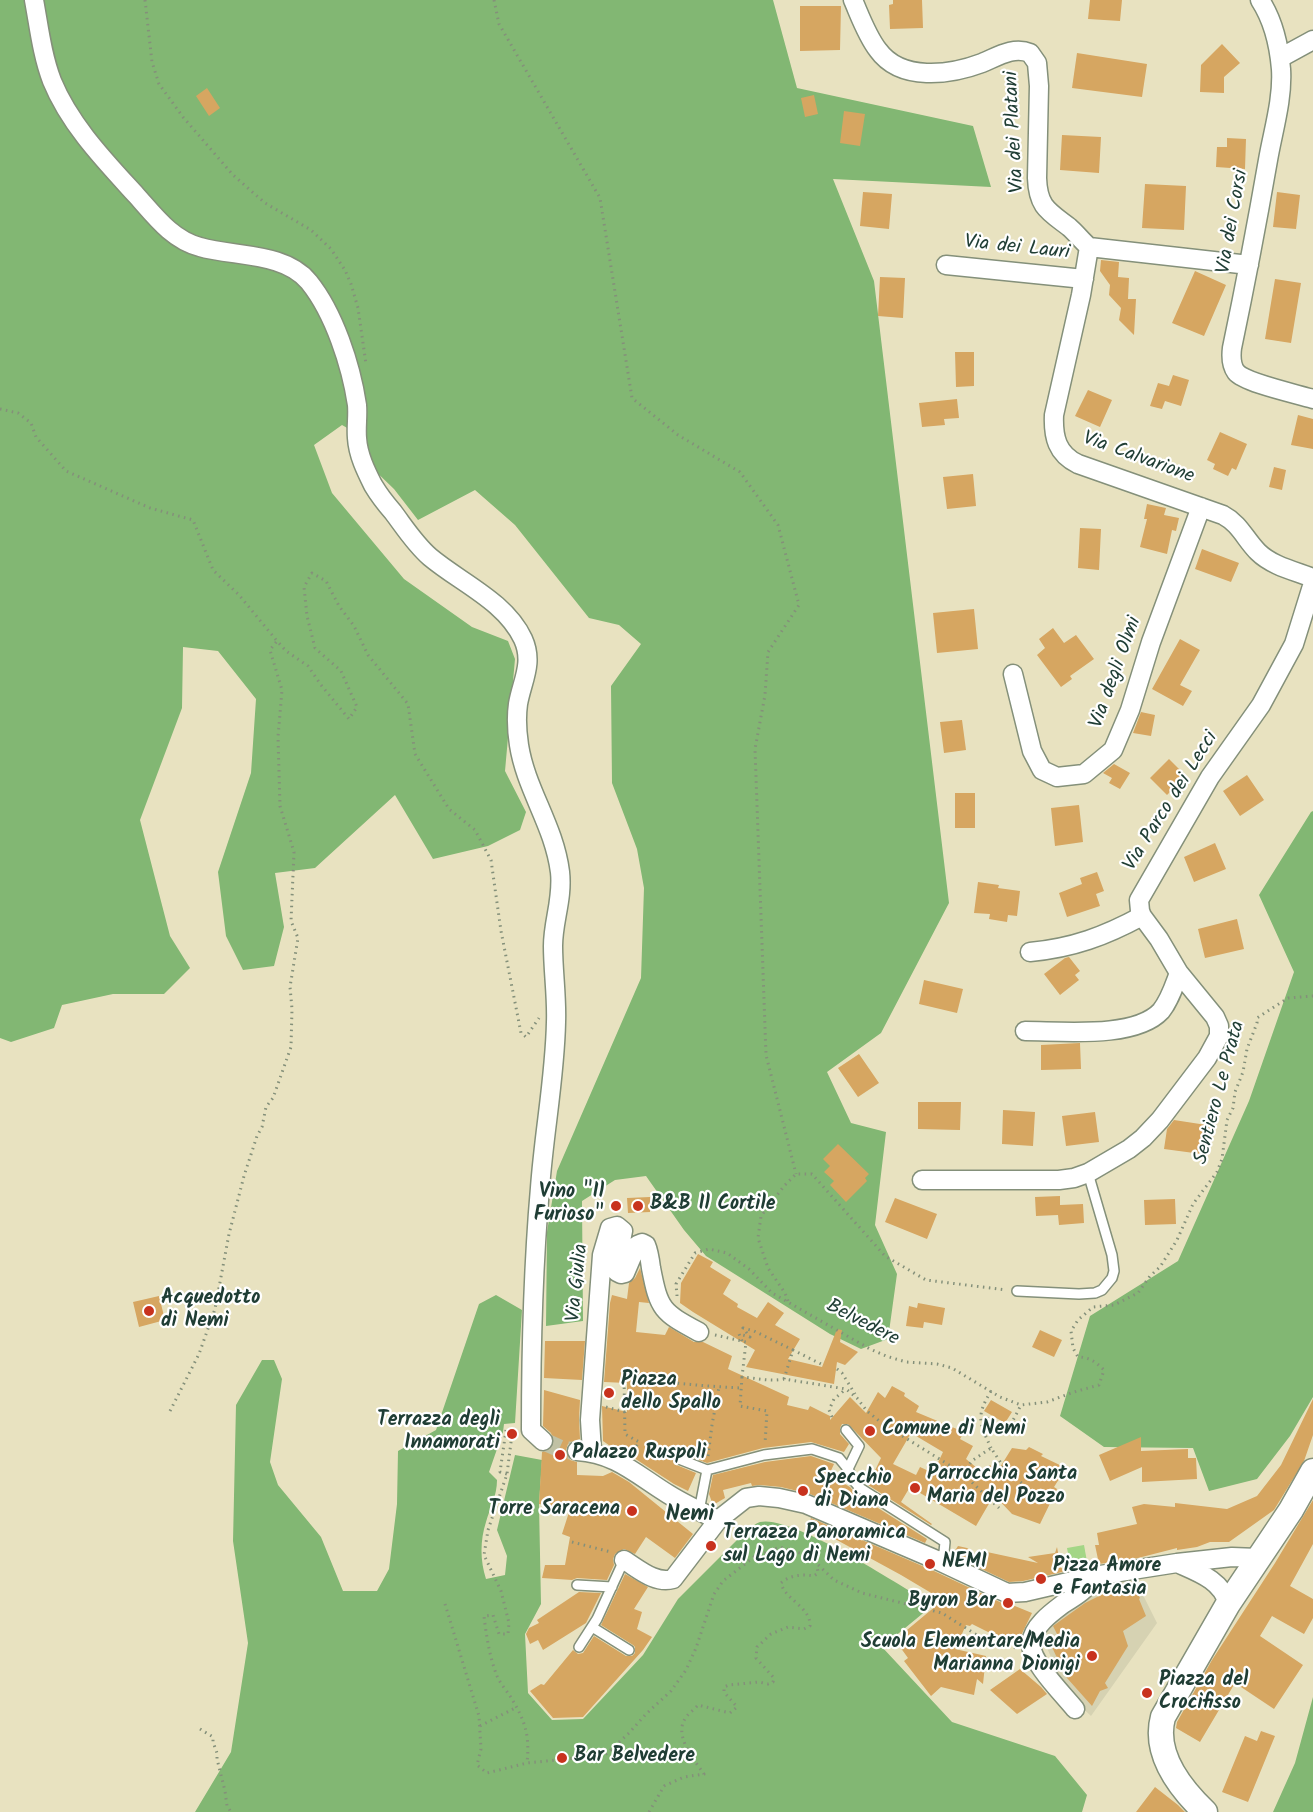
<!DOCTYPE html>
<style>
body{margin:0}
canvas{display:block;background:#e8e2c0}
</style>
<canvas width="1313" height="1812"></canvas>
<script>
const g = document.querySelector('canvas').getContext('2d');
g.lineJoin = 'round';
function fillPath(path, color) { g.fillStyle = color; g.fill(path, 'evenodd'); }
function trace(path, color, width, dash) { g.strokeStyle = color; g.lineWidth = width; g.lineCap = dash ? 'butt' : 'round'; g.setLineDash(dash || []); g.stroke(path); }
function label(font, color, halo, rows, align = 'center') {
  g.font = font + ' Kalam,sans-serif'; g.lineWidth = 4.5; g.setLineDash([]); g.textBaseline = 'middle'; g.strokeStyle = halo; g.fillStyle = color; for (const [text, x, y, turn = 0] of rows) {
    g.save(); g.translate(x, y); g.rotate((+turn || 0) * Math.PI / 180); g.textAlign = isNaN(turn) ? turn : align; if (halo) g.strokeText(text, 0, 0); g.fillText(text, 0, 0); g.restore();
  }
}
const built = new Path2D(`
 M1132,1573l25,50 -66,93 -16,-15 -14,-21 -21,-48 10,-16z`);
const green = new Path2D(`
 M1084,1545l4,22 -17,3 -4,-22z`);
const forest = new Path2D(`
 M0,0h773l24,88 176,38 18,61 -158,-8 41,102 75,622 -68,130 -54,39 24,51 35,9 -11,93 22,49 -9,65 -27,10 -31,-15 -124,-78 -22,-26 -38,-54 -31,4 -33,21 1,120 -37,5 1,-94 10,-61 84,-193 3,-90 -7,-39 -25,-66 -1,-97 30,-42 -22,-19 -30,-7 -74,-93 -40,-35 -57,30 -24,-31 -27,-26 -4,-26 -21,-12 -28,20 18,48 72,86 68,48 36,14 7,18 -10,112 21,41 -6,18 -32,16 -55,13 -38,-64 -80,73 -40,5 9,54 -10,39 -31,4 -17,-34 -8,-64 33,-99 5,-74 -38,-48 -35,-4 -1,61 -42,112 30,116 20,32 -26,26h-51l-51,11 -8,23 -43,14 -11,-4z
 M1313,811v586l-23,39 -33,43 -48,12 -16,-43 -89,-1 -44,-31 30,-100 88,-55 71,-160 45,-129 -35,-77 52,-83z
 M496,1295l26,15 -7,113 -11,1 -1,8 -14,40 8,8c0,16 -7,28 -11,42 -6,18 -6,39 0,57l19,-4 2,-19 -10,-26 18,-75 27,5 -3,44 2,100 -16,30 3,59 24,27 31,-1 60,-64 35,-56 70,-70c4,-2 8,-6 12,-7 32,-8 142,65 173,83l-51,42 70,75 103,34 32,39 -5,17h-887l36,-60 17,-109 -15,-102 3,-136 26,-45h12l8,19 -12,83 8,23 43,52 22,54h34l12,-22 8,-65 1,-53 38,-21 43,-126z
 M1313,1697v115h-40l22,-49z`);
const building = new Path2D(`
 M893,0h29l1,28 -33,1 -1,-24 4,-1z
 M1090,0h32l-2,21 -32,-2z
 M800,6h41l-1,44 -40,1z
 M1222,44l18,19 -16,14v16l-24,-1 1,-27z
 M1077,53l70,11 -5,33 -70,-9z
 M207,88l13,20 -11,8 -13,-20z
 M814,95l4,19 -13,3 -4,-19z
 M844,111l21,3 -5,32 -20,-3z
 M1062,135l39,2 -2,36 -39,-3z
 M1227,138l19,1 -1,30 -29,-2 1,-20h10z
 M1145,184l41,2 -2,44 -42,-2z
 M863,192l29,2 -3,35 -29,-3z
 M1277,192l23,3 -4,34 -23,-2z
 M1101,260l18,2 -1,15 11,1 -1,21h8l-2,36 -15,-15 2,-12 -12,-13 1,-10 -10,-14z
 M1195,271l31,14 -22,51 -32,-13z
 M880,277l25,1 -2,40 -25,-2z
 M1275,279l26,4 -10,60 -26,-4z
 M955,352h19v34l-18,1z
 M1173,375l16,5 -8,26 -16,-5 -3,8 -12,-3 8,-23 11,3z
 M1088,390l24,10 -12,27 -25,-11z
 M957,399l2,19 -15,1 1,6 -23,2 -3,-24z
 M1298,415l15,4v30l-22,-4z
 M1220,432l27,12 -11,26 -4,-2 -4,8 -15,-7 2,-5 -8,-4z
 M1274,467l12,3 -4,20 -13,-3z
 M973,474l3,32 -29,3 -4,-32z
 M1147,504l19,4 -2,7 15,3 -3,13 -4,-1 -5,24 -27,-7 7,-28h-3z
 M1080,528l21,1 -2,41 -21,-2z
 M1202,549l37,14 -8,19 -36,-13z
 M974,609l4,40 -41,4 -4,-40z
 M1053,628l11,15 12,-8 18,24 -24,17 2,3 -11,8 -24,-32 8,-7 -6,-9z
 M1180,639l20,11 -20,35 12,6 -9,15 -31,-17z
 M1141,712l14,3 -4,21 -18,-3z
 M962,720l4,30 -22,3 -4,-31z
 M1169,759l17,17 -19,19 -17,-17z
 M1114,764l16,9 -10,16 -11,-6 3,-5 -9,-5z
 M1247,775l17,25 -24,16 -17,-25z
 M955,793h20v35h-20z
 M1079,805l4,37 -28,4 -4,-38z
 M1215,843l11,26 -32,13 -10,-25z
 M1097,872l7,19 -8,3 4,12 -33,11 -8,-24 23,-9 -2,-6z
 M978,882l21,3 -1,3 22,3 -3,25 -9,-1 -1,7 -18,-3 1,-5 -16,-1z
 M1237,919l7,30 -39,9 -7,-29z
 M1069,957l11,14 -5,4 4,5 -19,15 -16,-21 21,-16z
 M924,980l39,9 -6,24 -38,-9z
 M1080,1043l1,26 -40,1v-25z
 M859,1054l20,29 -21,14 -20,-29z
 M918,1102h43l-1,28 -42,-1z
 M1003,1110l32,2 -2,34 -31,-2z
 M1095,1112l4,30 -33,4 -4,-30z
 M1174,1120l39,6 -4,29 -45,-6 3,-20z
 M838,1144l31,30 -4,4 2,3 -21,21 -16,-17 4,-4 -10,-9 6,-6 -7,-7z
 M1060,1196v9l23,-1 1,19 -25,2 -1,-10 -22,1 -1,-19z
 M650,1197v15l-22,1 -1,-15z
 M895,1198l42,16 -10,25 -42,-17z
 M1175,1199l1,25 -31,1 -1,-25z
 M698,1254l15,8 -3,5 21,13 -8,14 15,10 -1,3 20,11 11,-16 16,11 -9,12 25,14 -12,20 34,8 15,-38 5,1 -2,12 18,10 -13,13 -8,-3 -3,22 -88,-17 9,-17 -62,-38 -13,-9 1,-20z
 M640,1268l9,35 -10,-1 -3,30 29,3 4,-8 25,15h9l29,14 -4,13 61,28 -2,8 21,5 2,-4 20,10v4l20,-23 16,16 12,-21 7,6 7,-12 13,7 -1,3 15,10 -3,6 48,20 -4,7 13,7 -7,13 17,14 7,-8 7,7 15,-24 14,2 3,-3 14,7 -2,2 25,12 -12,19 3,2 -17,35 -28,-10 -18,-19 -18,31 -66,-39 -9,15 31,22 -1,1 -63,-40 13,-27 -33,-34h-6l-2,4v6l9,10 -5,8 -33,-10 -48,6 -56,15 -30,-11 -4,5 1,7 22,9 -8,18 -14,-7 -43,-28 -18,-8 -10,-7 -1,-35 25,6v-29l-23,-1 6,-79 2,-8 15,4 2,-16 6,-5zM911,1433l32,19 -10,21 -13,-6 -4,8 -23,-11z
 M159,1296l6,24 -26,7 -6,-25z
 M918,1303l27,5 -3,17 -18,-3 -1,6 -17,-2 3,-20 8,2z
 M1040,1330l22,10 -8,17 -22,-10z
 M545,1341h40l-3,39 -38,-2z
 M544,1390l36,10 -1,19 1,20 -12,5 -2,6 4,10 7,2v13l26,1 9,-4 17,10 64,52 -18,24 -29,-21 -11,17 -11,-5 -9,5 -2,5 1,6 -7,15 -30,-2 -5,2 -30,-2 3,-13h20l5,-28 -8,-3 8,-25 -31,-5 3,-52 9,-3 3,-6 -3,-10 -8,-7z
 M1313,1399v36l-9,26 -30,49 -45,32h-19l-13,5 -20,3v-2l-39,10 -39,6 -4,-19h4l-2,-12 40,-9 -5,-17 12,-3 31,3v-4l52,6 30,-13 24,-31z
 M991,1400l21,12 -7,11 -21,-12z
 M1141,1437v14l47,-2v9h8l1,21 -55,3v-15l-32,14 -11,-26z
 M811,1456l23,8 -5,11 21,12 6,7 71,45 -2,4 -115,-49 -29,-7 -21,-2 -8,1 -1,-3 -28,7 2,8 -12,7 -4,-11 4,-19 52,-13z
 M1313,1500v44l-23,42 23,13v19l-9,16 -32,-18 -12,20 43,29 -29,44 -39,-26 -35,59 -24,-14 1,-6 35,-62 63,-97z
 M811,1518l123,53 68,32 8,1 22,9 -16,33 -44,-22 -2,2 -4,-1 -11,24 31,7 -3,28 -6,-5 -3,16 -33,-8 -10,9 -27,-35 4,-3 -13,-18 48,-40 -42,-25 -66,-36 -15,-7 -13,-2z
 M958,1546l9,2 16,11 4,-7 51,11 -10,-6 27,-4 2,-6 4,21 10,2 -48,11 -14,1 -57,-27z
 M625,1574l23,13 -14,22 8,3 -5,17 15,8 -9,13 -60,67 -30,1 -23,-27 11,-7 3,1 29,-35 5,4 5,-1 11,-17 32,20h6l3,-3v-6l-2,-2 -32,-20z
 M1132,1582l8,16 -1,1 7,17 -23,15 5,15 -23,37 3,5 -8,3 -8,15 -25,-28 -9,-18 -7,-15 10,-3 -8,-16 32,-23 40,-20z
 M579,1592l22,1 -15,30 -43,27 -5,-10 -8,4 -4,-10 3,-6 10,-5 -2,-3z
 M1020,1669l21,18 6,7 -30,20 -27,-24z
 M1261,1731l14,5 -27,66 -26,-10 23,-56 12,5z
 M1155,1787l23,18 7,7h-49z`);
const streetTunnel = new Path2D(`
 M543,1441l20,9 14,1`);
const path = new Path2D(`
 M145,0l7,62 7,22 24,33 50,58 32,28 46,27 20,19 14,21 6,14 7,24 8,56
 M494,0l5,24 101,174 32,200 46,37 62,37 38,53 21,80 -31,47 -3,43 -10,54 11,306 30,119
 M0,409l18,4 13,10 5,14 30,34 84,37 43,12 20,50 26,25 38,46
 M677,1296l-1,-12 19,-31 14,-4 18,4 22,16 23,24 98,56 16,7 20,6 31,2 15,4 48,29 21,8 26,-3 27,-10 25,-7 5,-15c-8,-8 -15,-13 -26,-13l-5,-9 -2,-17 7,-11 15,-13 21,-2 24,-12 12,-17 10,-9 17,-27 16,-36 24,-32 5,-13 5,-39 6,-12 2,-16 8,-20 4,-23 10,-26v-5l31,-20 25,-2
 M788,1301l-3,-8 -17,-25 -10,-30 3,-22 23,-30 12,-12h16l73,82 41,24 80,10
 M715,1335l31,7 -4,35c15,1 28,5 42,2l62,10 11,9 10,13 16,13 79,49 37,35
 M742,1341l-3,-7 11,3 -7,-9 11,3 39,19
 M837,1369l5,4 13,21
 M742,1377l-2,29 27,5 -2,33
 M784,1379l9,-29 30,15
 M991,1391c-15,25 -12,31 0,57
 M606,1407l19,5
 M170,1411l29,-57 16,-45 14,-75 15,-58 13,-40 5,-9 4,-20 7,-9 18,-51 1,-38 -2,-22 8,-49 -7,-17 3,-69 -14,-46 -2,-69 4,-47 -12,-40 7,-9 9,10 22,15 13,19 28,34 8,-12 -16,-36 -26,-23 -8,-32 -3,-29 8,-14 14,8 13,25 15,20 14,29 40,49 7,50 34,55 26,21 16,30 10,71 20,102 5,4 13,-19
 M832,1417l-3,-7 5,-11 12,-10
 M987,1418l21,12 13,-25
 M506,1430l-6,42 7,2
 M516,1433l-4,1 -5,40 -19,56 -4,25 17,36 8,32 -1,11h-9l-6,-19 -9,1c2,18 6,43 13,60 3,7 9,14 13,20 15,24 20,39 17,67
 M633,1451l6,-9 -14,-8 -1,-57c39,5 77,9 116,11
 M708,1456l4,-31 7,-38
 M962,1473l11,-13 18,-12 12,18 23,21
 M572,1542l39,10
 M445,1604l34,112 2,33 -4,16 10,8 40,-10 78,-8 24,-22 17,-19 25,-23 15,-21 10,-22 18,-54 9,-13 31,-24 26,-10 29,9 25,24 28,13 80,20 46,29 29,6
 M480,1726l37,-19
 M200,1729l13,8v5l4,11v6l8,32 2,15 4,6
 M649,1812l15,-26 20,-9 20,-3c-11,-16 -32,-40 -17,-58 3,-4 8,-7 11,-11l32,8 7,-6 -13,-15v-5l5,-2 30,-3 9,2 5,-2 1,-4 -18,-20 1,-11 14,-13 17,-7 16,2 6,-3c1,-19 -25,-26 -29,-43 9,-8 21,-9 33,-7l4,-3 -1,-8`);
const lane = new Path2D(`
 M1017,1291l62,3 16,-1 7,-3 10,-12 2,-7 -2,-16 -24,-82
 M846,1430l13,16 -11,23
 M679,1459l28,11
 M707,1470l57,-15 48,-6 27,9 9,11 5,11 7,8 85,54 -1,10 -5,9
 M699,1511l8,-41
 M577,1585l35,2
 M592,1627l37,23
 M579,1647l18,-28 27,-59`);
const street = new Path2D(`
 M34,0c5,27 8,55 18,81 18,44 53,80 84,114 18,20 36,45 64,52 34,10 85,5 109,35 25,31 42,83 48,123 1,11 -1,22 0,33 1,17 9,33 16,47 6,10 13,19 20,27 12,16 22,32 37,45 31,26 75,44 93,82 11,24 -1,42 -5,65 -2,14 -1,28 1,41 7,45 35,80 41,127 3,27 -7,49 -7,74 0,25 4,51 3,76 -1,55 -12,110 -16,166 -7,80 -9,161 -9,242l12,11
 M853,0c7,16 14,36 25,50 23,32 72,25 104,13 15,-6 31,-17 48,-10l7,10 2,23 -2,92c1,29 11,33 32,49 7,6 13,14 20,20l160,18
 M1260,0c13,20 19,45 21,69 2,30 -8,62 -13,91 -11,63 -23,126 -36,188 -1,8 -1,17 4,24 9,11 61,22 77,27
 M1280,58l33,-18
 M1089,247l-8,48 -27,120c-1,22 3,39 24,49l145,51c17,9 22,24 35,37 14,14 37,19 55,26
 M946,265l138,14
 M1013,674l19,77 10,19 15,7 27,-3 29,-24 17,-40 21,-68 50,-135
 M1030,952c43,-4 75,-16 112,-36
 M1025,1031c37,0 110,8 136,-20 9,-11 13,-25 18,-38
 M922,1180h137l15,-2 14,-5 41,-24 14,-11 17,-18 47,-62 12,-22v-10l-4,-9 -36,-44 -20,-34 -17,-23 -2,-5 -1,-11 71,-123 51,-72 33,-61 19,-61
 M577,1451c38,2 60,24 91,43 16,10 33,18 50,26
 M592,1452l-2,-32 12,-165 8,-27 7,-2 6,5 -7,34 1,7 4,2 4,-1 12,-28 5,-2 4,2c3,7 4,15 5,23 8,42 11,44 48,64
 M624,1560c15,9 31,24 49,19l45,-59 28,-22 13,-2 20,2 27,6 133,57 68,32 18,-1 69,-16 83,-13 55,-6 26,1
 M1177,1563c20,9 45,17 51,41
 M1075,1709c-11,-14 -45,-47 -44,-66 2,-17 20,-30 32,-39 13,-8 25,-15 31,-28`);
const secondary = new Path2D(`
 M1205,1812c-25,-24 -52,-58 -42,-95l65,-113 63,-94 22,-39`);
const markers = [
 [616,1206,6,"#c8321e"],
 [638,1206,6,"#c8321e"],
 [149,1311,6,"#c8321e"],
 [609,1393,6,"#c8321e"],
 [870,1431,6,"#c8321e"],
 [512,1434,6,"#c8321e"],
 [560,1455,6,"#c8321e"],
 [915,1488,6,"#c8321e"],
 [803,1491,6,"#c8321e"],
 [632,1511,6,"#c8321e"],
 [711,1546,6,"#c8321e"],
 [930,1564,6,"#c8321e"],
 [1041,1579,6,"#c8321e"],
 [1008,1603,6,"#c8321e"],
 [1092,1656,6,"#c8321e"],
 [1147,1693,6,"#c8321e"],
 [562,1758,6,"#c8321e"]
];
const streetNames = [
 ["Via dei Platani",1016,132,-93],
 ["Via dei Corsi",1234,222,-80],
 ["Via dei Lauri",1017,249,6],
 ["Via Calvarione",1138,459,20],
 ["Via degli Olmi",1117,673,-70],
 ["Via Parco dei Lecci",1172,802,-58],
 ["Sentiero Le Prata",1221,1093,-75],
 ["Via Giulia",579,1283,-84],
 ["Belvedere",862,1324,27]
];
const poiNames = [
 ["Vino \"Il",604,1194,"right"],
 ["Furioso\"",604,1217,"right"],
 ["B&B Il Cortile",650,1206],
 ["Acquedotto",161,1300],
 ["di Nemi",161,1323],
 ["Piazza",621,1382],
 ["dello Spallo",621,1405],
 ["Terrazza degli",500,1422,"right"],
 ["Innamorati",500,1445,"right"],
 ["Comune di Nemi",882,1431],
 ["Palazzo Ruspoli",572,1455],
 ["Parrocchia Santa",927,1476],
 ["Maria del Pozzo",927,1499],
 ["Specchio",815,1480],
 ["di Diana",815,1503],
 ["Torre Saracena",620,1511,"right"],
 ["Terrazza Panoramica",723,1535],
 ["sul Lago di Nemi",723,1558],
 ["NEMI",942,1564],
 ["Pizza Amore",1053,1568],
 ["e Fantasia",1053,1591],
 ["Byron Bar",996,1603,"right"],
 ["Scuola Elementare/Media",1080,1644,"right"],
 ["Marianna Dionigi",1080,1667,"right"],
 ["Piazza del",1159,1682],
 ["Crocifisso",1159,1705],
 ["Bar Belvedere",574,1758]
];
const quarterNames = [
 ["Nemi",690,1516]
];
fillPath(built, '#d6d2b2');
fillPath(green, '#a3d686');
fillPath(forest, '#82b773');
fillPath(building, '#d6a661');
trace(streetTunnel, '#c0c1a4', 18, [18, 9]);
trace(lane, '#84907a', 12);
trace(street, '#84907a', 21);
trace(secondary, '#84907a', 27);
trace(path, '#84907a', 3, [1.5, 4.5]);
trace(lane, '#fff', 9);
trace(street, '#fff', 18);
trace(secondary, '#fff', 24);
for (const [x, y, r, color] of markers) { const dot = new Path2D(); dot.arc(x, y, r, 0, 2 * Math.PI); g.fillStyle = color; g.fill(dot); trace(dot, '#fff', 2); }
label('20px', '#1f3d34', '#fff', streetNames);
label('bold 20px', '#1f3d34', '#fff', poiNames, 'left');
label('bold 22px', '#1f3d34', '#fff', quarterNames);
</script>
